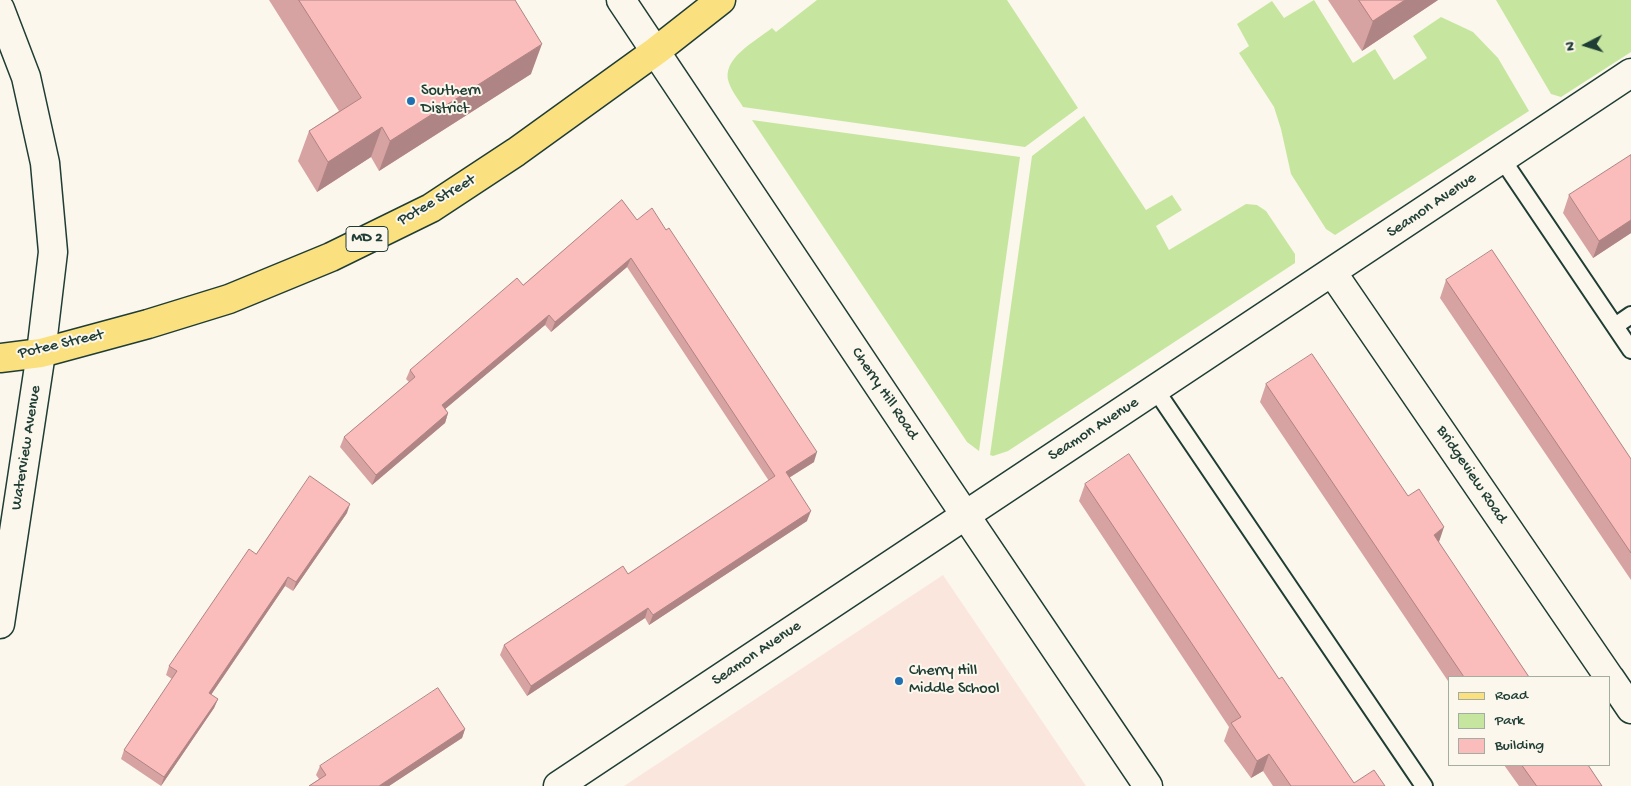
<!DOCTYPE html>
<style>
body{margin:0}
#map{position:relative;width:1631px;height:786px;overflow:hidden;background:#fbf7ec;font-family:"Gochi Hand",sans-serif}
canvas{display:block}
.legend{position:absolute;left:1448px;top:676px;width:162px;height:90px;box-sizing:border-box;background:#fbf7ec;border:1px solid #a3ada2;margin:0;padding:6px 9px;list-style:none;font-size:15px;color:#1f3d34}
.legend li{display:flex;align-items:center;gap:10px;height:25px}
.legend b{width:25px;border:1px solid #a3ada2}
.north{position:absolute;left:1561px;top:20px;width:50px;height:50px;-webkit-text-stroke:4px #fbf7ec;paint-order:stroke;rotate:265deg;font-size:14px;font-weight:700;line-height:20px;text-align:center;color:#1f3d34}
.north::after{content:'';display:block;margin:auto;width:18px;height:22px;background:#1f3d34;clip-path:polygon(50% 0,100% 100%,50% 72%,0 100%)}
</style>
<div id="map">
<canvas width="1631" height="786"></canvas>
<ul class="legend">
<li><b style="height:6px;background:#fbe080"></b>Road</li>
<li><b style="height:14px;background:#c6e69f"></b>Park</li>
<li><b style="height:14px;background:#fabdbc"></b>Building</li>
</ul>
<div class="north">N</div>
</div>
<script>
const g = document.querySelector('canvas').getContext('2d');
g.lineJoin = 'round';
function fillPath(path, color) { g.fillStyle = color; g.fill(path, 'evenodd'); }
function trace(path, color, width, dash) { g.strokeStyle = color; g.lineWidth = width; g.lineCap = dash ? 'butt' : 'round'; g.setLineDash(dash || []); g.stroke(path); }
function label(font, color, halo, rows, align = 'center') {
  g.font = font + ' "Gochi Hand",sans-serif'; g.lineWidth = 4; g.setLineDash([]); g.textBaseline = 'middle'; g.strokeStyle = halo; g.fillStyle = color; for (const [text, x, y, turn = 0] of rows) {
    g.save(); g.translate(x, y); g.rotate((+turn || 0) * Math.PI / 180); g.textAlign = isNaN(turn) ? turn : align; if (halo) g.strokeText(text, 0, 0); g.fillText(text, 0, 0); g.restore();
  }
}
const built = new Path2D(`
 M943,575l143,211h-462z`);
const green = new Path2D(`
 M817,0h190l71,108 -53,39 -282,-40c-4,-7 -11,-15 -14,-24 -9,-24 27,-42 43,-55l4,4z
 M1314,0l39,63 22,-14 19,31 33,-22 -14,-22 28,-19 32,15 25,26 31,53 -194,124 -9,-6 -35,-55 -10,-45 -7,-22 -35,-54 10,-7 -12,-22 35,-23 12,17z
 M1496,0h135v52l-70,45 -10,-3z
 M1084,116l62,94 26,-15 10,15 -26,16 13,24 77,-46 11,1 9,6 29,43v9l-287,188 -15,5 -3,-1 42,-299z
 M752,120l268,37 -41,294 -12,-9z`);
const lane = new Path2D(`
 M1502,159l129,191
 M1615,326l16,-11
 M1155,389l269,397`);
const street = new Path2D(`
 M1332,272l277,405
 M1610,678l21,31
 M558,786l1073,-713`);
const secondary = new Path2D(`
 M621,0l326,488 201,298
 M0,9l26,68 19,86 8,89 -12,101 -41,271`);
const primary = new Path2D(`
 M0,358l41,-5 107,-29 81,-25 102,-42 100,-49 85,-56 140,-101 65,-51`);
const wall = new Path2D(`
 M269,0h246l16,74 -152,97 -8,-14 -54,35 -19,-31 11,-30 30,-20z
 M1328,0h110l-76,51z
 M1631,155v78l-38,25 -30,-45 6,-18z
 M622,200l192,262 -25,16 18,43 -158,104 -4,-7 -118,78 -27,-41 4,-10 124,-71 141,-93 -142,-214 -76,65 -6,-7 -100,84 3,4 -3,10 -73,62 -32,-38 4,-10 65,-55 -3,-3 4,-9 113,-85z
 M1446,280l185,179v121l-191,-282z
 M1266,384l173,159 90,134h-79v7l-190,-282z
 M1085,484l194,195 75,104 31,3h-112l-10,-15 -12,7 -27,-37 5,-14 -150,-226z
 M347,513l-54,78 -8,-5 -74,109 7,4 -4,9 -53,78 -40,-27 3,-9 48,-71 -6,-4 3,-9z
 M465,729l-3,9 -73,48h-80l10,-7 -3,-4 4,-9z
 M1504,765h84l14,21h-83z`);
const shadedWall = new Path2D(`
 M1405,0h33l-76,51 11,-30z
 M542,44l-11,30 -152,97 11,-30z
 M382,127l-11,30 -54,35 11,-30z
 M1631,220v13l-38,25 6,-17z
 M631,258l-4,9 -76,65 4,-10z
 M549,315l-4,10 -107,90 4,-10z
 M448,413l-3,10 -73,62 4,-10z
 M817,452l-3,10 -32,20 4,-10z
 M350,504l-3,9 -54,78 3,-9z
 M811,511l-4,10 -158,104 4,-10z
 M1444,527l-6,18 -4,-10z
 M288,577l-3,9 -79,116 3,-9z
 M648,608l-3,10 -118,78 4,-10z
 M218,699l-4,9 -53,78 3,-9z
 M465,729l-3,9 -73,48h-10z
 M1269,754l-6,17 -12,7 6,-17z`);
const building = new Path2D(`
 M299,0h216l27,44 -152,97 -8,-14 -54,35 -19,-31 52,-33z
 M1359,0h46l-32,21z
 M1631,155v65l-32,21 -30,-46z
 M622,200l15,20 15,-12 14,22 3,-2 148,224 -31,20 25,39 -158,104 -5,-7 -117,78 -27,-41 119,-79 5,8 147,-98 -144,-218 -76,64 -6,-7 -107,90 6,8 -72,62 -32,-38 71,-60 -5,-7 107,-92 6,7z
 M1492,250l139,209v94l-185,-273z
 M1312,354l96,142 11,-7 25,38 -10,8 95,142h-65l-198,-293z
 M1129,454l150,225 3,-2 72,106 20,-13 11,16h-94l-22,-32 -12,7 -26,-38 10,-6 -156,-233z
 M310,476l40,28 -54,78 -8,-5 -47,69 -32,47 9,6 -54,78 -40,-27 53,-79 -8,-5 13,-19 67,-98 7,5z
 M438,688l27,41 -86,57h-70l17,-11 -6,-9z
 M1522,765h66l14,21h-65z`);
const markers = [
 [411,101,5,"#1f6fb2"],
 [899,681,5,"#1f6fb2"]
];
const shields = [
 [367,239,42]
];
const shieldNames = [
 ["MD 2",367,239]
];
const poiNames = [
 ["Southern",421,92],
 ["District",421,110],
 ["Cherry Hill",909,672],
 ["Middle School",909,690]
];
const streetNames = [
 ["Potee Street",437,201,-30],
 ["Seamon Avenue",1432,206,-34],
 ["Potee Street",61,345,-13],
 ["Cherry Hill Road",884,394,56],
 ["Seamon Avenue",1094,430,-33],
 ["Waterview Avenue",27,448,-81],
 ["Bridgeview Road",1471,475,56],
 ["Seamon Avenue",757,654,-34]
];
fillPath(built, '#fbe6de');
fillPath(green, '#c6e69f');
trace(lane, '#1f3d34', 20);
trace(street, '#1f3d34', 31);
trace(secondary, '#1f3d34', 31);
trace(primary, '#1f3d34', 31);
trace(lane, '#fbf7ec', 16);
trace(street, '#fbf7ec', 28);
trace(secondary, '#fbf7ec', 28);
trace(primary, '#fbe080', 28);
fillPath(wall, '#d7a3a2');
fillPath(shadedWall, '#af8484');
fillPath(building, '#fabdbc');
trace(building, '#af8484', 1);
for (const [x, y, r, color] of markers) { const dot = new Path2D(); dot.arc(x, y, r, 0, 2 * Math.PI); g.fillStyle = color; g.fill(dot); trace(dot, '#fbf7ec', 2); }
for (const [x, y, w] of shields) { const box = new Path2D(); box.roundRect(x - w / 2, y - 12.5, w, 25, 4); g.fillStyle = '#fbf7ec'; g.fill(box); trace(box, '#1f3d34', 1); }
label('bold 15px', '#1f3d34', null, shieldNames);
label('16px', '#1f3d34', '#fbf7ec', poiNames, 'left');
label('16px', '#1f3d34', '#fbf7ec', streetNames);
</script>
